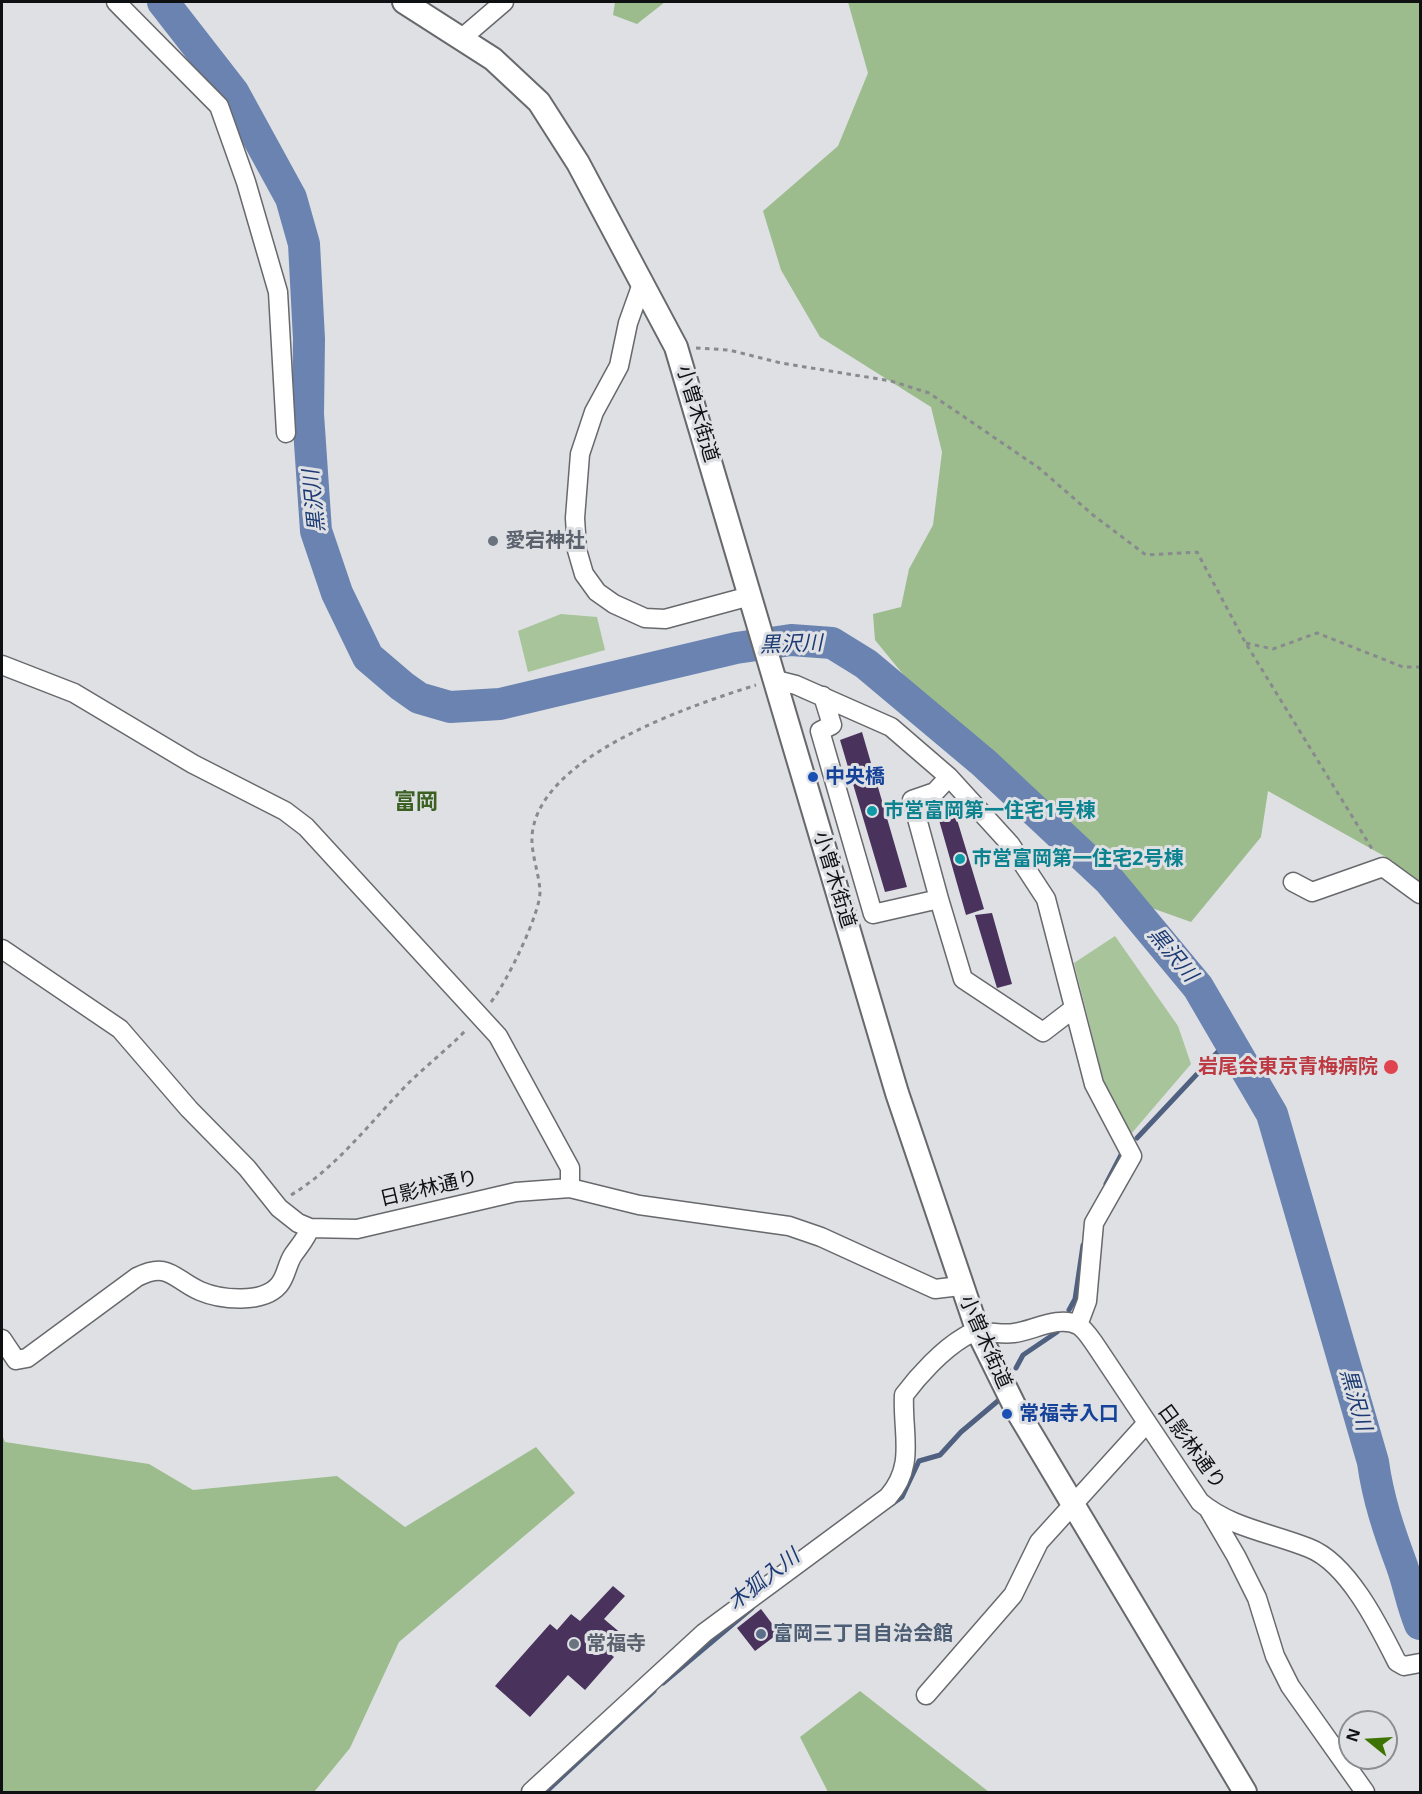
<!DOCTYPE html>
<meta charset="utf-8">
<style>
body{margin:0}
#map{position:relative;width:1422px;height:1794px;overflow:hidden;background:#dee0e4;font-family:"Noto Sans",sans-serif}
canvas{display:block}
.frame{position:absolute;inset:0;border:3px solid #0f1011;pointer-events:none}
.north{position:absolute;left:1338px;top:1710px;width:60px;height:60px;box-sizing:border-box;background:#dee0e4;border:2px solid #8b8d90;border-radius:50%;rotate:288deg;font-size:16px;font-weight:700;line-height:24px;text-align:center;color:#0f1011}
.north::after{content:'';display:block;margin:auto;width:21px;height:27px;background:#3d7401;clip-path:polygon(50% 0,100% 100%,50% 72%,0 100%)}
</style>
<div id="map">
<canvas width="1422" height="1794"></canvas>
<div class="frame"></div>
<div class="north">N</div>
</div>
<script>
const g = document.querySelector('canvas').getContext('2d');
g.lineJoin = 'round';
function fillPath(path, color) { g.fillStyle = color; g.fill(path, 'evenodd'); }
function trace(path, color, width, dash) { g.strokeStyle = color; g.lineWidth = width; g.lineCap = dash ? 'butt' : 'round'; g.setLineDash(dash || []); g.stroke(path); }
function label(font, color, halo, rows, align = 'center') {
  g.font = font + ' "Noto Sans","Noto Sans JP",sans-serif'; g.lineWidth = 6; g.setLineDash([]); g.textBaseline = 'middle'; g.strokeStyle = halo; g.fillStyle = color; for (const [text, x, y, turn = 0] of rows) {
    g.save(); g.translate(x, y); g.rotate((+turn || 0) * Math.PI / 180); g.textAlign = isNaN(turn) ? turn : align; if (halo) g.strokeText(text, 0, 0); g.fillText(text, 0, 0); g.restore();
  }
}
const green = new Path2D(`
 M561,614l36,3 8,33 -77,22 -10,-41z
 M1115,936l63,90 13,38 -60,70 -24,-40 -33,-131z`);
const forest = new Path2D(`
 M615,2h50l-28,22 -24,-9z
 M848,2h572v897l-27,-38 -125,-70 -7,46 -70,85 -59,-21 -203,-195 -54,-66 -2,-26 28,-7 8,-38 24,-44 9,-73 -11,-45 -111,-70 -39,-67 -18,-59 75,-65 30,-73z
 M2,1435l3,7 144,22 44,26 144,-14 68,51 131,-80 39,46 -176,149 -49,106 -36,44h-312z
 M860,1691l129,101h-161l-28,-55z`);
const stream = new Path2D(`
 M1137,1138l92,-98
 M1106,1184l15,-29
 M1069,1310l6,-11 8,-54
 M1016,1368l7,-13 34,-23
 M892,1504l10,-7 17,-36 21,-6 21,-23 38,-32
 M663,1683l89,-75
 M546,1792l108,-101`);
const river = new Path2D(`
 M163,2l70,90 58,106 13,46 5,95 -1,75 8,117 21,62 31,64 34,29 17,12 31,9 50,-3 236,-56 55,-8 41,3 34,21 118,99 125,117 89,107 74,127 101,348c5,37 16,69 29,104 7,20 10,39 18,58`);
const building = new Path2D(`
 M862,732l45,155 -22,5 -45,-152z
 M952,803l32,106 -18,6 -31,-109z
 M992,913l20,71 -15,4 -22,-73z
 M613,1586l12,10 -21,23 19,16 -15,17 6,5 -29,33 -17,-15 -38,42 -35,-31 55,-62 7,6 14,-16 9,7z
 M761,1609l18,24 -24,18 -18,-23z`);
const path = new Path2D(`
 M696,348l33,2 52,13 110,18 38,12 110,75 54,47 53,40 51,-3 48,90 129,210
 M1246,643l27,6 44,-16 86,34h17
 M491,1002c15,-18 50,-90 49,-111 -1,-18 -9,-37 -8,-55 6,-80 158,-130 224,-151
 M291,1195c43,-26 74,-66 108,-102 21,-23 46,-41 68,-64`);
const minor = new Path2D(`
 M116,2l103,104 27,76 32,110 8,141
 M462,38l42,-36
 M643,281l-15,42 -9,43 -25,46 -14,42 -5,64 2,32 7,24 13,18 17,12 31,14 20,1 85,-23
 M2,665l72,28 119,71 92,47 21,16 192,209 72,132v20
 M776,680l20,5 95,42 58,50 61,67 36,55 48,185 38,72 -38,67 -7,78 -9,24
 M823,696l9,29 -12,6 53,183 66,-15 -27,-99 23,-8 14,-15
 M1293,882l19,10 71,-25 37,27
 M939,899l24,80 80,53 30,-23
 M2,949l118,80 69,80 58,59 32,40 19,15 12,5 47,1 159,-37 54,-4 69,17 150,21 32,11 114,52 25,-3
 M2,1339l14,21 11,-2 110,-81c32,-16 36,2 63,14 21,9 63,13 79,-6 7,-8 8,-21 14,-30 7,-10 13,-16 17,-27
 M1209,1510l27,46 21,42 18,58 15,30 75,106
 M926,1695l87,-100 26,-53 107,-118
 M531,1792l173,-159 184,-136c28,-32 14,-63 16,-102 15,-20 38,-45 60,-58 15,-10 34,-1 50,-4 19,-2 44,-18 64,-8 7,4 13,14 18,21l104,156c31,26 72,31 109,46 39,15 70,78 88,114l7,4 16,-3`);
const major = new Path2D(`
 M404,2l89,57 46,43 39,61 98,184 221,746 81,239 38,77 229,383`);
const markers = [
 [493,541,6,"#6b7280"],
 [813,777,6,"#1a4fb4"],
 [872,811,6,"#0f9aa8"],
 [960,859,6,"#0f9aa8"],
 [1391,1067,8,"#e0444e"],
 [1007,1414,6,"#1a4fb4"],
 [761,1634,6,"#5c6f8a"],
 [574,1644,6,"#6b7280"]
];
const streetNames = [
 ["小曽木街道",697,414,73],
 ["小曽木街道",834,880,73],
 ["日影林通り",429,1189,-13],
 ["小曽木街道",985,1342,66],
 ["日影林通り",1191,1447,54]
];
const worshipNames = [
 ["愛宕神社",505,541],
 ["常福寺",586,1644]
];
const transitNames = [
 ["中央橋",825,777],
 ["常福寺入口",1019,1414]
];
const cultureNames = [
 ["市営富岡第一住宅1号棟",884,811],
 ["市営富岡第一住宅2号棟",972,859]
];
const healthNames = [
 ["岩尾会東京青梅病院",1378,1067]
];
const serviceNames = [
 ["富岡三丁目自治会館",773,1634]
];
const waterNames = [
 ["黒沢川",315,501,-96],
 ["黒沢川",791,645,-2],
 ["黒沢川",1172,955,50],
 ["黒沢川",1355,1400,74],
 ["木狐入川",764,1580,-38]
];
const quarterNames = [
 ["富岡",416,803]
];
fillPath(green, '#a8c49a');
fillPath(forest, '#9cbc8d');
trace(stream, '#4f6080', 5);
trace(river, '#6a83b0', 32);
fillPath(building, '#49325c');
trace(minor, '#68696d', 21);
trace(major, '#68696d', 26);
trace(path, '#898a8d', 3, [4.5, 4.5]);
trace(minor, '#fff', 18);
trace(major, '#fff', 22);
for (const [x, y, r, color] of markers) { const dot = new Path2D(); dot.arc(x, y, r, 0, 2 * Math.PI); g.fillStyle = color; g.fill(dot); trace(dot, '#dee0e4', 2); }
label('20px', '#0f1011', '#dee0e4', streetNames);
label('bold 20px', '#5b616d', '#dee0e4', worshipNames, 'left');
label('bold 20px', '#164399', '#dee0e4', transitNames, 'left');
label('bold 20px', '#0d838f', '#dee0e4', cultureNames, 'left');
label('bold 20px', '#be3a42', '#dee0e4', healthNames, 'right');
label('bold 20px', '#4e5e75', '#dee0e4', serviceNames, 'left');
label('italic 21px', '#1c3a73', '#dee0e4', waterNames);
label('bold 22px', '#3b6021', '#dee0e4', quarterNames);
</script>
